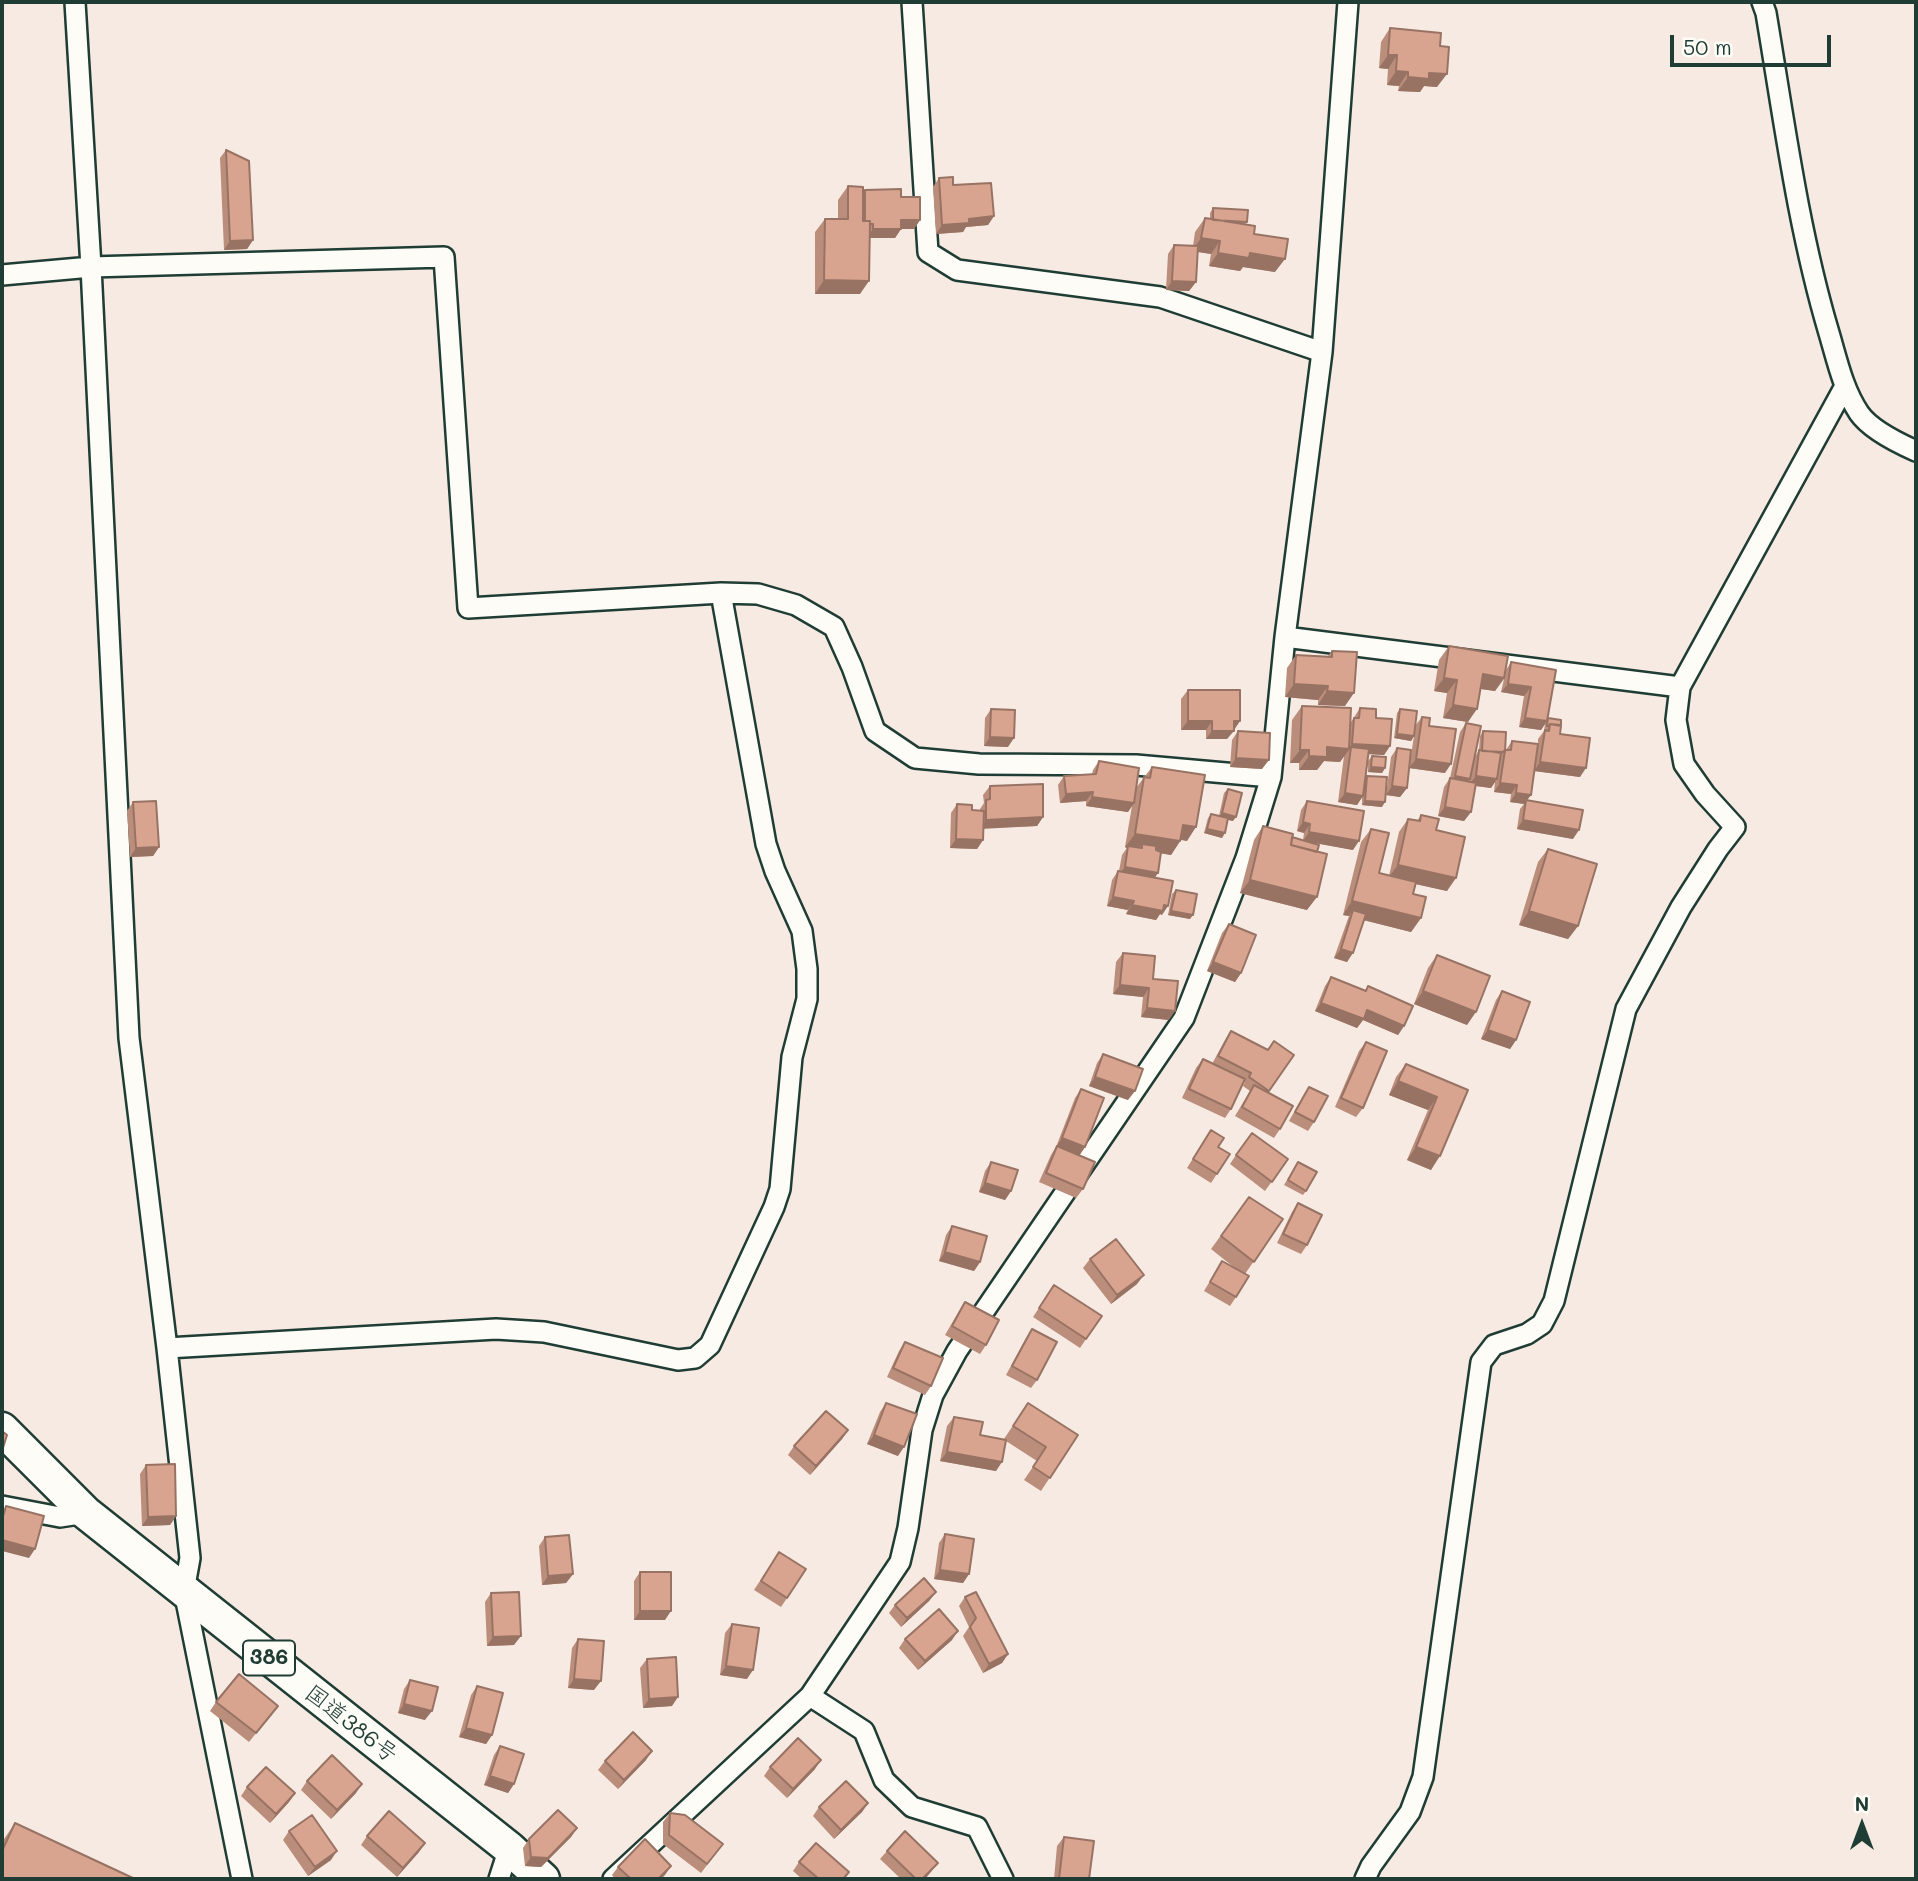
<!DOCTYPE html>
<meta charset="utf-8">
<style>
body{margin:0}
#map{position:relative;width:1918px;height:1881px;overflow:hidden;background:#f6eae2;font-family:Mali,sans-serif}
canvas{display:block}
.frame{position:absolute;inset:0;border:4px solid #1f3d34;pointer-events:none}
.north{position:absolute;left:1827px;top:1790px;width:70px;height:70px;-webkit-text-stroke:5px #fdfcf7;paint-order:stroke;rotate:0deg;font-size:19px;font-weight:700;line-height:28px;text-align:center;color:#1f3d34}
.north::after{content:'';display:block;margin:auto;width:24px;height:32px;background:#1f3d34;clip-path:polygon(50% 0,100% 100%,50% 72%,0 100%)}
.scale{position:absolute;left:1670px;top:35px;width:161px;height:32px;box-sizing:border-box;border:4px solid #1f3d34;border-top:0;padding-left:9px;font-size:21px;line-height:24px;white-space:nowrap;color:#1f3d34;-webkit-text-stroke:5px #fdfcf7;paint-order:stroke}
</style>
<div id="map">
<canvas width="1918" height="1881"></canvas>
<div class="frame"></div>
<div class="north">N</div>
<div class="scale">50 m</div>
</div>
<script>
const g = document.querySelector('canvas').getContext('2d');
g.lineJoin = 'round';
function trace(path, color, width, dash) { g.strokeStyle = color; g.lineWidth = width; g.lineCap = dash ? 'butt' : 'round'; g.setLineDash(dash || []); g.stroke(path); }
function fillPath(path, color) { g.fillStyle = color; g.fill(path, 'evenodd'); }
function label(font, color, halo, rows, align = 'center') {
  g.font = font + ' Mali,"Klee One",sans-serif'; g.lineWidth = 6; g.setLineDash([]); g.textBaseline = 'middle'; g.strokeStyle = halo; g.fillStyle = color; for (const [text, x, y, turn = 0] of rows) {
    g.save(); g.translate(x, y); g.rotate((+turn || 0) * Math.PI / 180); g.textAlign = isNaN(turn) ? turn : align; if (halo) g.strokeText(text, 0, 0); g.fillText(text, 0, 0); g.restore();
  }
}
const minor = new Path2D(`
 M75,2l16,265 38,771 38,310 23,210 -6,33 58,288
 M912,2l16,250 29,18 203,27 162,55
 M1762,2l4,11c18,107 32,216 63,320 8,27 14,56 30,80 11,16 39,30 57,38
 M2,275l89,-8 353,-10 24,351 253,-15 37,1 38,11 38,22 18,40 23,64 40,27 64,6 157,1 135,12
 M1285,637l395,50
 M167,1348l329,-19 48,3 134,28 17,-2 15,-13 64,-138 6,-18 12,-132 15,-58v-30l-5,-38 -27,-60 -9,-27 -45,-251
 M2,1506l58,11 26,-4
 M810,1696l54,35 20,49 28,27 65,20 26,52
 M499,1879l10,-31
 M613,1879l197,-183 90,-134 8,-34 14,-98 11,-35 24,-44 227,-333 62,-160 25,-81 14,-140 37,-285 26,-350
 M1365,1879l6,-13 39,-54 13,-35 58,-415 13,-17 33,-11 15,-10 12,-23 72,-292 55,-102 37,-58 17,-22 -30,-33 -21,-30 -8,-44 4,-33 165,-301`);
const trunk = new Path2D(`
 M2,1429l84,84 423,335 34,31`);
const wall = new Path2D(`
 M1390,28l47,59 -13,-1 -4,6 -22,-1 1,-5 -12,-1 1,-16 -9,-1 2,-26z
 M226,150l27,90 -6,9 -23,1 -4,-92z
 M939,178l14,7 41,31 -6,9 -22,2 -3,5 -27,2 -3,-47z
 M848,186l15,6 2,-2 36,7 19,23 -6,9h-13l-6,9h-25l-10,56h-45v-62l10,-13h13v-19z
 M1213,208l34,14 -2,3 9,9 21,38 -32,-5 -3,4 -31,-5 2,-12 -13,-2 -2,30 -7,9 -23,-1 2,-36 6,-9 19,1 2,-14 10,-14 5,1v-6z
 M1449,646l57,24 5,-8 45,8 -9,49 13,15 20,43 -46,-6 -3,24 -4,5 46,39 -56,-10 3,-20 4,-5 -14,-2 1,-8 -17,-2 1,-10 -4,6 -16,-2 -4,26 -7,9 -26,-5 6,-29 6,-9 10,-46 6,-9 9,34 4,-7 1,-14 3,-5 23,19 6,-9 26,3v-5l6,-8 1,-7 -4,6 -22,-3 5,-31 -23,-4 3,-13 -9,12 -14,-2 -13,33 -25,-4 4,-25 -13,-2 5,-31z
 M1332,651l13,55 -27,-1v-5l-33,-3 2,-29 9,-13 32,1z
 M1188,690l52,31 -13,18h-21v-9h-25v-31z
 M1302,706l49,16 9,-14 16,10 14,28 -6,9 -16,-1 -3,24 2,-2 15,31 -20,-2v-8l-5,8 -19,-3 6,-46 -4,6 -16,-1 -7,9h-18v-7h-9l2,-43z
 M991,709l17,38 -24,-1 1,-28z
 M1400,709l15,17 7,-9 7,9 16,47 -36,-5 5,-32 -3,5 -17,-3 3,-25z
 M1238,731l24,38 -32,-2 2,-27z
 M1397,748l10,40 -7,9 -14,-2 5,-38z
 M1372,756l13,12 -3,5 -14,-1v-11z
 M1099,761l37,27 16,-21 35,74 -6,-1 -10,15 -10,-2 -7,24 8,38 -2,-1 -4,6 -30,-6 2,-4 -21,-4 5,-26 6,-9h1l3,-16 5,-7 -2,-1 7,-41 -4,6 -42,-6v-5l-26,2 -2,-18 6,-9 28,-2 1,-4z
 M990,786l53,31 -6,9 -54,2v12l-6,9 -27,-1 1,-35 6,-9 15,6h8v-1l4,-6 -1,-8z
 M1228,789l5,32 -5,-1 -6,18 -18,-5 4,-15 3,-4 8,2 5,-23z
 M1307,801l46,49 -47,-9 1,69 -67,-17 14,-53 9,-14 29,11 11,3 1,-7 -7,-2 4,-21z
 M133,802l26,45 -6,9 -23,1 -3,-46z
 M1421,815l15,15 11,61 -31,-7 -3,10 8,24 -10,14 -47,-12 -17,42 -13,-4 15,-42 -6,-1 18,-73 10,-13 8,44 10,3 10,-44 9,-13 9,2z
 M1548,849l30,77 -10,13 -49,-14 19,-63z
 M1176,890l14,29 -22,-4 4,-21z
 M1229,924l12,49 -6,9 -28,-11 15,-38z
 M1123,953l30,26 16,41 -28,-3 2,-20 -30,-3 3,-32z
 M1437,955l30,70 -53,-21 14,-36z
 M1331,977l34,14 3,-5 36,40 -6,9 -35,-15 -6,8 -42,-17 10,-25z
 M1502,991l14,49 -6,9 -29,-10 15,-39z
 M1231,1031l37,19 26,5 -26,38 12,36 -6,9 -39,-22 15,-25 -7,-5 2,-4h-1l-13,27 -6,9 -43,-20 14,-30 7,-9 9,5 13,-24z
 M1366,1042l-3,66 -7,9 -21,-10 24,-56z
 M1103,1054l25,46 -39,-14 8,-23z
 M1406,1064l62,26 -37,80 -24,-10 21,-50 -39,-15 7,-18z
 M1309,1087l5,35 -6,9 -19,-10 14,-25z
 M1081,1089l4,58 -6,8 4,34 -7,9 -37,-16 12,-27 5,-8 19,-49z
 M1211,1130l7,17 12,7 -19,29 -24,-15z
 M1236,1155l52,4 -23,32 -35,-27z
 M991,1162l20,29 -6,9 -26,-8 6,-21z
 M1298,1162l8,29 -3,4 -19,-10z
 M1249,1197l34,22 -38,55 -9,23 -6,9 -26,-15 18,-30 14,8 -25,-20z
 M1298,1203l9,42 -6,9 -24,-11 15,-31z
 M952,1226l28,36 -6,9 -35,-10 7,-26z
 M1090,1259l47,25 -26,20 -28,-36z
 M1054,1285l32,54 -6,9 -47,-31z
 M965,1302l21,43 -6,9 -35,-19 14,-24z
 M1032,1329l5,51 -6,8 -25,-13 20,-37z
 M905,1342l26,44 -6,9 -38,-18 12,-26z
 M886,1403l12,53 -31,-12 13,-32z
 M1028,1403l50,32 -37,56 -17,-11 13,-19 -31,-20 -10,30 -56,-10 7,-35 7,-9 26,18 24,4z
 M848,1430l-6,9 -32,36 -22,-20 6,-9z
 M146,1465l30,51 -6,9 -28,1 -2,-52z
 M945,1534l24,40 -6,9 -29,-4 5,-36z
 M545,1537l28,37 -7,9 -24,2 -3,-39z
 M773,1561l14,37 -6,9 -27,-17z
 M640,1572l25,48h-31v-39z
 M936,1592l-7,9 -28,26 -12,-14 6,-8z
 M491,1593l23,52 -27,1 -2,-44z
 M965,1597l43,57 -6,9 -19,10 -20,-37 6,-9 -10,-21z
 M732,1624l15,55 -27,-4 5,-42z
 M578,1639l16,51 -26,-2 4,-40z
 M905,1639l47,1 -34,30 -19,-22z
 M647,1659l25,47 -29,2 -3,-40z
 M410,1680l15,40 -27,-7 6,-24z
 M477,1686l15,49 -6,9 -27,-7 12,-42z
 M216,1702l62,4 -29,36 -39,-31z
 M500,1746l14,38 -6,9 -24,-8 10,-30z
 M646,1760l-28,29 -20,-19 7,-9z
 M770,1767l45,2 -28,29 -23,-22z
 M307,1781l49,12 -25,26 -30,-29z
 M247,1787l48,6 -6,9 -19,21 -29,-27z
 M868,1803l-6,9 -28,27 -21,-23 6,-9z
 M670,1813l53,31 -22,29 -38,-29v-22z
 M15,1823l-13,56v-37z
 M577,1828l-6,9 -30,30 -16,-1 -2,-18 6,-9z
 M289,1831l42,29 -23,16 -25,-36z
 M367,1836l52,16 -22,25 -36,-32z
 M1064,1837l25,42h-35l3,-33z
 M887,1851l51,12 -13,16h-24l-21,-20z
 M799,1862l50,10 -5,7h-42l-9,-8z
 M671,1866l-10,13h-46l-3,-4 6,-8z`);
const shadedWall = new Path2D(`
 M1388,55h9l-9,14 -9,-1z
 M1396,71l12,1 -9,14 -12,-1z
 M1429,73l18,1 -10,13 -13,-1 -4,6 -22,-1 10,-14z
 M994,216l-6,9 -22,2 -3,5 -27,2 6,-9 27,-6z
 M901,220h19l-6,9h-19z
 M873,229h28l-6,9h-28z
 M1201,238l19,3 -9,13 -19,-3z
 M253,240l-6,9 -23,1 6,-9z
 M1218,253h32l35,6 -10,13 -32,-5 -3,4 -31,-5z
 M824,280l45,1 -9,13h-45z
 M1172,281l24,1 -7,9 -23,-1z
 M1483,674l21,4 -9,13 -21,-3z
 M1444,678l13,2 -10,13 -13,-2z
 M1294,684l34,2 -10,14 -33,-3z
 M1508,684l23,3 -7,9 -23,-4z
 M1327,691l27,2 -9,13 -27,-1z
 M1453,705l24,4 -9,13 -25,-4z
 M1525,718l22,3 -6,9 -22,-3z
 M1188,721h24l-6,9h-25z
 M1234,721h6l-6,9z
 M1212,731h22l-7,8h-21z
 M1397,734l17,2 -3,5 -17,-3z
 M990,737l24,1 -6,9 -24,-1z
 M1352,744l38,2 -6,9 -34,-2 1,-6 -11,15 -16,-1 -7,9h-18l10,-14 18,-9 22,1z
 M1300,750h9l-10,13h-9z
 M1236,758l33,2 -7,9 -32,-2z
 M1416,759l35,5 -6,9 -36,-5z
 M1540,762l46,6 -6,9 -46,-6z
 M1371,767l14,1 -3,5 -14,-1z
 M1455,776l15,3 -6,9 -15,-3z
 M1476,776l21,3 -6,9 -22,-3z
 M1500,783l17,2 -6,9 -17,-2z
 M1392,786l15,2 -7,9 -14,-2z
 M1093,792l-7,9 -26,2 6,-9z
 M1345,793l18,3 -6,9 -19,-3z
 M1516,793l15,2 -7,9 -14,-2z
 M1092,797l42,6 -6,9 -42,-6z
 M1365,801l20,1 -3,5 -20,-2z
 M1445,807l26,5 -7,9 -26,-5z
 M1222,813l14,4 -3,4 -15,-4z
 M1043,817l-6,9 -57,3 6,-9z
 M1523,820l56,10 -6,9 -56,-10z
 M1303,822l7,2 -6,9 -7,-2z
 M1183,825l13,2 -9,14 -13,-3z
 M1207,829l18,4 -3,5 -18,-5z
 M1309,832l50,9 -6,9 -50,-9z
 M1135,834l45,7 -9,14 -31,-5 2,-6 -4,5 -10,-3 -1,2 -2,-1z
 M956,839l27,1 -6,9 -27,-1z
 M159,847l-6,9 -23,1 6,-9z
 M1398,865l58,13 -9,13 -59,-13z
 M1125,867l33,6 -6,9 -34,-6z
 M1250,880l67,17 -10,13 -67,-17z
 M1113,897l21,4 -6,9 -21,-4z
 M1352,901l69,17 -10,14 -60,-15 2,-7 -4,6 -6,-1z
 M1132,905h32l4,1 -6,9 -2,-1 -4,6 -30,-6z
 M1171,911l22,4 -3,4 -22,-4z
 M1529,911l49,15 -10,13 -49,-14z
 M1341,949l12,4 -6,9 -13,-4z
 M1213,962l28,11 -6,9 -28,-11z
 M1120,985l29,3 -6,9 -30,-3z
 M1423,991l53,21 -9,13 -53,-21z
 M1321,1003l46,7 37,16 -6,9 -35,-15 -6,8 -42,-17z
 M1147,1008l28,3 -6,9 -28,-3z
 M1488,1030l28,10 -6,9 -29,-10z
 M1095,1077l40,14 -7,9 -39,-14z
 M1398,1081l39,16 -9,13 -39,-15z
 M1062,1138l23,9 -6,9 -23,-9z
 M1416,1147l24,9 -9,14 -24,-10z
 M985,1183l26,8 -6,9 -26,-8z
 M945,1252l35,10 -6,9 -35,-10z
 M1144,1275l-7,9 -26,20 6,-9z
 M848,1430l-6,9 -32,36 6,-9z
 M874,1435l30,12 -6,9 -31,-12z
 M947,1452l55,10 -6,9 -56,-10z
 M176,1516l-6,9 -28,1 6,-9z
 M2,1540l33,9 -6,9 -27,-7z
 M940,1570l29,4 -6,9 -29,-4z
 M573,1574l-7,9 -24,2 6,-9z
 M936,1592l-7,9 -28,26 6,-9z
 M640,1611h31l-6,9h-31z
 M958,1631l-6,9 -34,30 7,-9z
 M521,1636l-7,9 -27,1 6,-9z
 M1008,1654l-6,9 -19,10 6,-9z
 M726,1666l27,4 -6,9 -27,-4z
 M574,1679l27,2 -7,9 -26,-2z
 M678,1697l-6,9 -29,2 6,-9z
 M404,1704l28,7 -7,9 -27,-7z
 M466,1728l26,7 -6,9 -27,-7z
 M652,1751l-6,9 -28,29 6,-9z
 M821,1760l-6,9 -28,29 6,-9z
 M490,1776l24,8 -6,9 -24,-8z
 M362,1784l-6,9 -25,26 6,-9z
 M295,1793l-6,9 -19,21 6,-9z
 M868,1803l-6,9 -28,27 7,-9z
 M577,1828l-6,9 -30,30 -16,-1 6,-9z
 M425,1843l-6,9 -22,25 6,-9z
 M337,1851l-6,9 -23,16 7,-9z
 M938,1863l-13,16h-3z
 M671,1866l-6,9 -4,4h-3z`);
const building = new Path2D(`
 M1390,28l51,5 -1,13 9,1 -2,27 -18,-1v6l-21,-2v-5l-12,-1 1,-16h-9z
 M226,150l23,11 4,79 -23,1z
 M953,177v8l38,-2 3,33 -25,3v4l-27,2 -3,-47z
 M848,186l15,1v34h7l-1,60 -45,-1 1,-61h23z
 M901,189v8h19v23h-19v9h-28v-5h-3v-3h-5v-31z
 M1213,208l35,2 -1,12 -34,-2z
 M1205,218l50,8 -1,8 34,5 -3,20 -35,-6 -1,5 -31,-5 2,-12 -19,-3z
 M1174,245l24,1 -2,36 -24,-1z
 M1449,646l59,10 -4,22 -21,-4 -6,35 -24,-4 4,-25 -13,-2z
 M1332,651l25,1 -3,41 -27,-2 1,-5 -34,-2 2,-29 36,2z
 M1511,662l45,8 -9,51 -22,-3 6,-31 -23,-3z
 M1188,690h52v31h-6v10h-22v-10h-24z
 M1302,706l49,2 -2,41 -22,-2v10l-18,-1v-6h-9z
 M1360,708l16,1v9l16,1 -2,27 -38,-2 2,-26h5z
 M991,709l24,1 -1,28 -24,-1z
 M1400,709l17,2 -3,25 -17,-2z
 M1422,717l8,1 -1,8 27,3 -5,35 -35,-5z
 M1548,718l13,2v5l-11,-1 -1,2h-2z
 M1466,723l15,3 -11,53 -15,-3z
 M1550,724l11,2 -1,8 30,4 -4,30 -46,-6 5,-32 4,1z
 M1238,731l32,2 -1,27 -33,-2z
 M1483,731l23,1 -1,20v-2l-2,2 -21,-1z
 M1512,741l26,3 -7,51 -15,-2 1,-8 -17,-2 5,-33h6z
 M1351,747l18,2 -6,47 -18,-3z
 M1397,748l14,2 -4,38 -15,-2z
 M1479,750l22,3 -4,26 -21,-3z
 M1372,756l14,1 -1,11 -14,-1z
 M1099,761l40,7 -5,35 -42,-6 1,-5 -27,2 -2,-18 32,-2z
 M1152,767l53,8 -9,52 -13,-2 -3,16 -45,-7 9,-57 6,1z
 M1367,776l20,1 -2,25 -20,-1z
 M1450,778l26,5 -5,29 -26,-5z
 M1043,784v33l-57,3v-20l4,-1v-13z
 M1228,789l14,4 -6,24 -14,-4z
 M1526,800l57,10 -4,20 -56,-10z
 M156,801l3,46 -23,1 -3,-46z
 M1307,801l57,10 -5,30 -50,-9 1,-8 -7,-2z
 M957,804l15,1v5l12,1 -1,29 -27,-1z
 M1211,814l17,4 -3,15 -18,-4z
 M1421,815l18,4 -3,11 29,7 -9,41 -58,-13 10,-46 12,2z
 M1263,826l30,8 -2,11 36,9 -10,43 -67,-17z
 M1371,829l18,4 -10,40 37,9 -3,12 13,3 -5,21 -69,-17z
 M1292,837l27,8 -2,7 -26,-7z
 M1142,844l14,2v4l5,2 -3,21 -33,-6 3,-21 14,2z
 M1548,849l49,15 -19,62 -49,-15z
 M1118,871l55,10 -5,25 -4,-1 -1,6 -31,-6 2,-4 -21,-4z
 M1176,890l21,4 -4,21 -22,-4z
 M1353,910l13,4 -13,39 -12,-4z
 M1229,924l27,11 -15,38 -28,-11z
 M1123,953l32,3 -2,23 25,2 -3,30 -28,-3 2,-20 -29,-3z
 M1437,955l53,21 -14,36 -53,-21z
 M1331,977l35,14 2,-5 45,20 -9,20 -37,-16 -3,9 -43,-16z
 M1502,991l28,11 -14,38 -28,-10z
 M1231,1031l37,19 6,-9 20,14 -25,36 -20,-14 2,-4 -33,-17z
 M1366,1042l21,9 -24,57 -22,-10z
 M1103,1054l40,15 -8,22 -40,-14z
 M1203,1059l42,20 -14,30 -42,-20z
 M1406,1064l62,26 -28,66 -24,-9 21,-50 -39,-16z
 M1254,1085l39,21 -13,23 -38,-22z
 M1309,1087l19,9 -14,26 -19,-10z
 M1081,1089l23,9 -19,49 -23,-9z
 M1211,1130l13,8 -6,9 12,7 -13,20 -24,-15z
 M1252,1133l36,26 -16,23 -36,-27z
 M1057,1146l38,16 -12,27 -37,-16z
 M991,1162l27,8 -7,21 -26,-8z
 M1298,1162l19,10 -11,19 -18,-11z
 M1249,1197l34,22 -29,43 -33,-26z
 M1298,1203l24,12 -15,30 -24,-11z
 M952,1226l35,10 -7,26 -35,-10z
 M1116,1239l28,36 -27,20 -27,-36z
 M1222,1261l27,15 -13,21 -26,-15z
 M1054,1285l48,31 -16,23 -47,-31z
 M965,1302l34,18 -13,25 -34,-19z
 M1032,1329l25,13 -20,38 -25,-14z
 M905,1342l38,16 -12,28 -38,-18z
 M886,1403l31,11 -13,33 -30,-12z
 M1028,1403l50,32 -28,43 -17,-11 13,-20 -33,-21z
 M826,1411l22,19 -32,36 -22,-20z
 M954,1417l29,5 -3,13 26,5 -4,22 -55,-10z
 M2,1431l5,4 -5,16z
 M175,1464l1,52 -28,1 -2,-52z
 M6,1506l38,10 -9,33 -33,-9v-20z
 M945,1534l29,5 -5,35 -29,-4z
 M569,1535l4,39 -25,2 -3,-39z
 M779,1552l27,17 -19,29 -26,-17z
 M640,1572h31v39h-31z
 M924,1578l12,14 -29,26 -12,-13z
 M519,1592l2,44 -28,1 -2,-44z
 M976,1592l32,62 -19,10 -19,-37 6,-9 -11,-21z
 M939,1609l19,22 -33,30 -20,-22z
 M732,1624l27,4 -6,42 -27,-4z
 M578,1639l26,2 -3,40 -27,-2z
 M676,1657l2,40 -29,2 -2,-40z
 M239,1674l39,32 -22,27 -40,-31z
 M410,1680l28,7 -6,24 -28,-7z
 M477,1686l26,7 -11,42 -26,-7z
 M633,1732l19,19 -28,29 -19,-19z
 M798,1738l23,22 -28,29 -23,-22z
 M500,1746l24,8 -10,30 -24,-8z
 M332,1755l30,29 -25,26 -30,-29z
 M266,1767l29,26 -19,21 -29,-27z
 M846,1781l22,22 -27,27 -22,-23z
 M558,1810l19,18 -29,30 -17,-1 -2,-18z
 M389,1811l36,32 -22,25 -36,-32z
 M670,1813l15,2 38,29 -16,20 -38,-29z
 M312,1815l25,36 -22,16 -26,-36z
 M15,1823l120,56h-133v-28z
 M905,1831l33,32 -16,16h-6l-29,-28z
 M1064,1837l30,4 -5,38h-30z
 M645,1839l26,27 -13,13h-27l-13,-12z
 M816,1843l33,29 -6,7h-24l-20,-17z`);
const shields = [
 [269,1658,52]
];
const shieldNames = [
 ["386",269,1658]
];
const streetNames = [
 ["国道386号",351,1724,38]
];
trace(minor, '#1f3d34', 24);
trace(trunk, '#1f3d34', 37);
trace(minor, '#fdfcf7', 19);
trace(trunk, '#fdfcf7', 32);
fillPath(wall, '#bb8d7b');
fillPath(shadedWall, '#987364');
fillPath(building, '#d9a48f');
trace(building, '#987364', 2);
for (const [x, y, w] of shields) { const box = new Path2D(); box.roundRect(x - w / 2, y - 17.5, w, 35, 5); g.fillStyle = '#fdfcf7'; g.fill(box); trace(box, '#1f3d34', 2); }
label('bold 21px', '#1f3d34', null, shieldNames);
label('23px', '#1f3d34', '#fdfcf7', streetNames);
</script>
